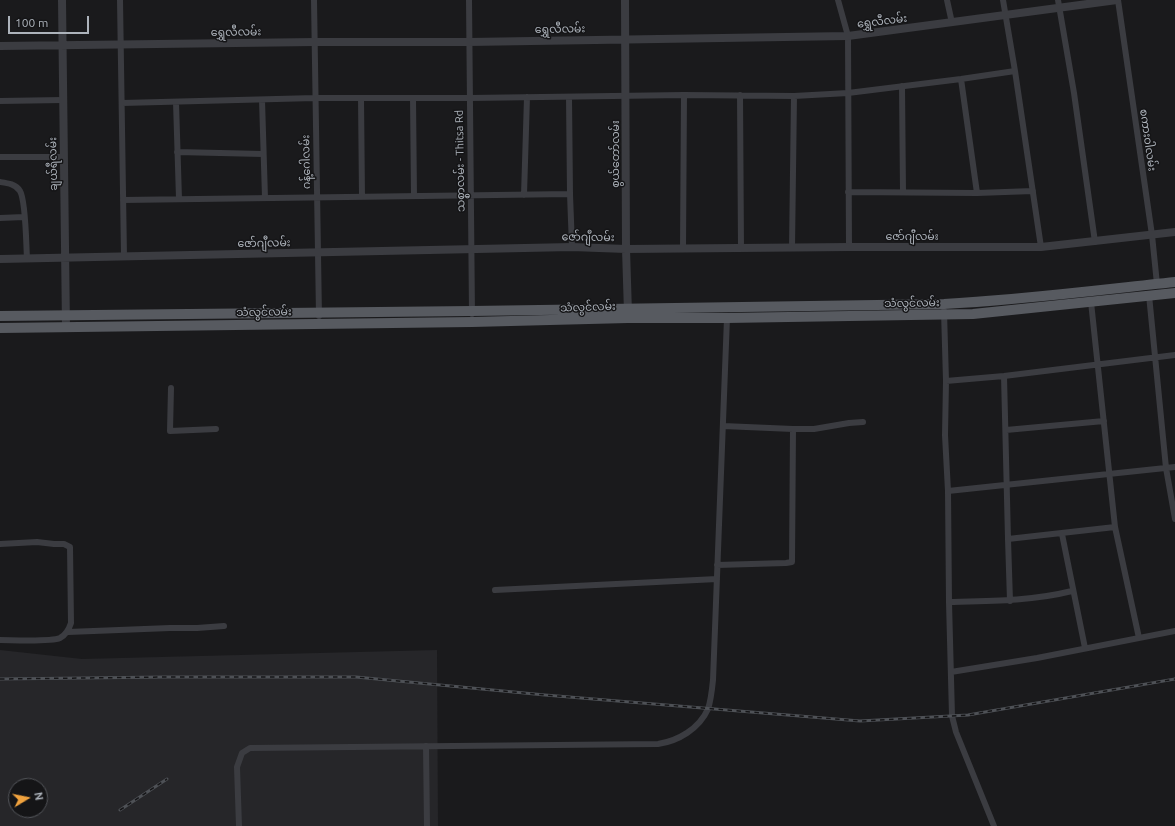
<!DOCTYPE html>
<meta charset="utf-8">
<style>
body{margin:0}
#map{position:relative;width:1175px;height:826px;overflow:hidden;background:#1a1a1c;font-family:Ubuntu,sans-serif}
canvas{display:block}
.north{position:absolute;left:8px;top:778px;width:40px;height:40px;box-sizing:border-box;background:#151517;border:1px solid #525459;border-radius:50%;rotate:80deg;font-size:11px;font-weight:700;line-height:16px;text-align:center;color:#adb3bb}
.north::after{content:'';display:block;margin:auto;width:14px;height:18px;background:#f0a23e;clip-path:polygon(50% 0,100% 100%,50% 72%,0 100%)}
.scale{position:absolute;left:8px;top:16px;width:81px;height:18px;box-sizing:border-box;border:2px solid #adb3bb;border-top:0;padding-left:5px;font-size:12px;line-height:14px;white-space:nowrap;color:#adb3bb;-webkit-text-stroke:3px #151517;paint-order:stroke}
</style>
<div id="map">
<canvas width="1175" height="826"></canvas>
<div class="north">N</div>
<div class="scale">100 m</div>
</div>
<script>
const g = document.querySelector('canvas').getContext('2d');
g.lineJoin = 'round';
function fillPath(path, color) { g.fillStyle = color; g.fill(path, 'evenodd'); }
function trace(path, color, width, dash) { g.strokeStyle = color; g.lineWidth = width; g.lineCap = dash ? 'butt' : 'round'; g.setLineDash(dash || []); g.stroke(path); }
function label(font, color, halo, rows, align = 'center') {
  g.font = font + ' Ubuntu,"Noto Sans Myanmar",sans-serif'; g.lineWidth = 3; g.setLineDash([]); g.textBaseline = 'middle'; g.strokeStyle = halo; g.fillStyle = color; for (const [text, x, y, turn = 0] of rows) {
    g.save(); g.translate(x, y); g.rotate((+turn || 0) * Math.PI / 180); g.textAlign = isNaN(turn) ? turn : align; if (halo) g.strokeText(text, 0, 0); g.fillText(text, 0, 0); g.restore();
  }
}
const built = new Path2D(`
 M0,650l82,9 355,-9 1,176h-438zM16,786h24v24h-24z`);
const minor = new Path2D(`
 M120,0l4,256
 M314,0l5,316
 M469,0l3,314
 M838,0l10,36 1,211
 M947,0l5,23
 M1003,0l12,71 26,176
 M1058,0l16,93 21,149
 M1118,0l34,235 5,49
 M961,79l16,114
 M902,86l1,106
 M740,95l1,153
 M569,97l1,97 2,53
 M361,98l1,99
 M413,98l1,98
 M262,100l3,98
 M0,101l63,-1
 M176,102l3,97
 M122,103l193,-5h155l214,-3 110,1 54,-3 113,-14 54,-8
 M177,152l86,2
 M0,157h64
 M0,182c7,1 16,2 20,9 6,10 6,53 7,67
 M848,192l129,1 56,-2
 M524,195l3,-98
 M123,200l447,-6
 M0,218l24,-1
 M683,248l1,-153
 M792,248l2,-152
 M1149,295l17,173 9,51
 M1091,302l24,225 24,111
 M944,311l2,70 -1,54 3,56 1,111 3,114 4,16 38,94
 M1004,376l4,163 2,62
 M946,381l58,-5 171,-21
 M171,388l-1,43 46,-2
 M723,426l70,3h21l35,-6 14,-1
 M1006,430l98,-9
 M948,491l227,-24
 M1062,534l23,114
 M1008,539l107,-12
 M0,544l37,-2 17,2h10l6,3 1,76c-2,6 -5,12 -11,15 -9,4 -48,2 -60,2
 M717,565l69,-2 6,-1 1,-133
 M495,590l222,-11
 M949,602c42,-1 83,-1 123,-11
 M68,632l102,-4h27l27,-2
 M951,672l86,-14 138,-27
 M426,746l1,80
 M239,826l-2,-59 5,-14 8,-5 408,-4c20,-3 41,-15 50,-35 3,-9 4,-19 5,-29l14,-362`);
const tertiary = new Path2D(`
 M62,0l4,328
 M625,0l1,249 2,64
 M0,46l315,-4h154l379,-6 269,-36
 M0,259l572,-12 54,2 223,-2h192l134,-15`);
const primary = new Path2D(`
 M0,316l472,-5 472,-7c77,-4 154,-14 231,-22
 M0,328l472,-6 156,-4h99l246,-4 202,-21`);
const rail = new Path2D(`
 M0,679l165,-2h191l189,18 315,26 108,-6 207,-36
 M120,810l47,-31`);
const streetNames = [
 ["ရွှေလီလမ်း",882,21,-7],
 ["ရွှေလီလမ်း",560,29,-1],
 ["ရွှေလီလမ်း",236,32,-1],
 ["စကားဝါလမ်း",1148,140,82],
 ["စွယ်တော်လမ်း",615,154,-90],
 ["သစ္စာလမ်း - Thitsa Rd",460,161,-91],
 ["ဂန့်ဂေါလမ်း",306,162,-91],
 ["ချယ်ရီလမ်း",53,164,-91],
 ["ဇော်ဂျီလမ်း",912,236],
 ["ဇော်ဂျီလမ်း",588,237,1],
 ["ဇော်ဂျီလမ်း",264,243,-1],
 ["သံလွင်လမ်း",912,303,-1],
 ["သံလွင်လမ်း",588,307,-2],
 ["သံလွင်လမ်း",264,312,-1]
];
fillPath(built, '#262629');
trace(minor, '#3b3c41', 6);
trace(tertiary, '#3b3c41', 8);
trace(primary, '#575a60', 10);
trace(rail, '#4e5156', 3);
trace(rail, '#151517', 1.5, [4.5]);
label('11px', '#adb3bb', '#151517', streetNames);
</script>
